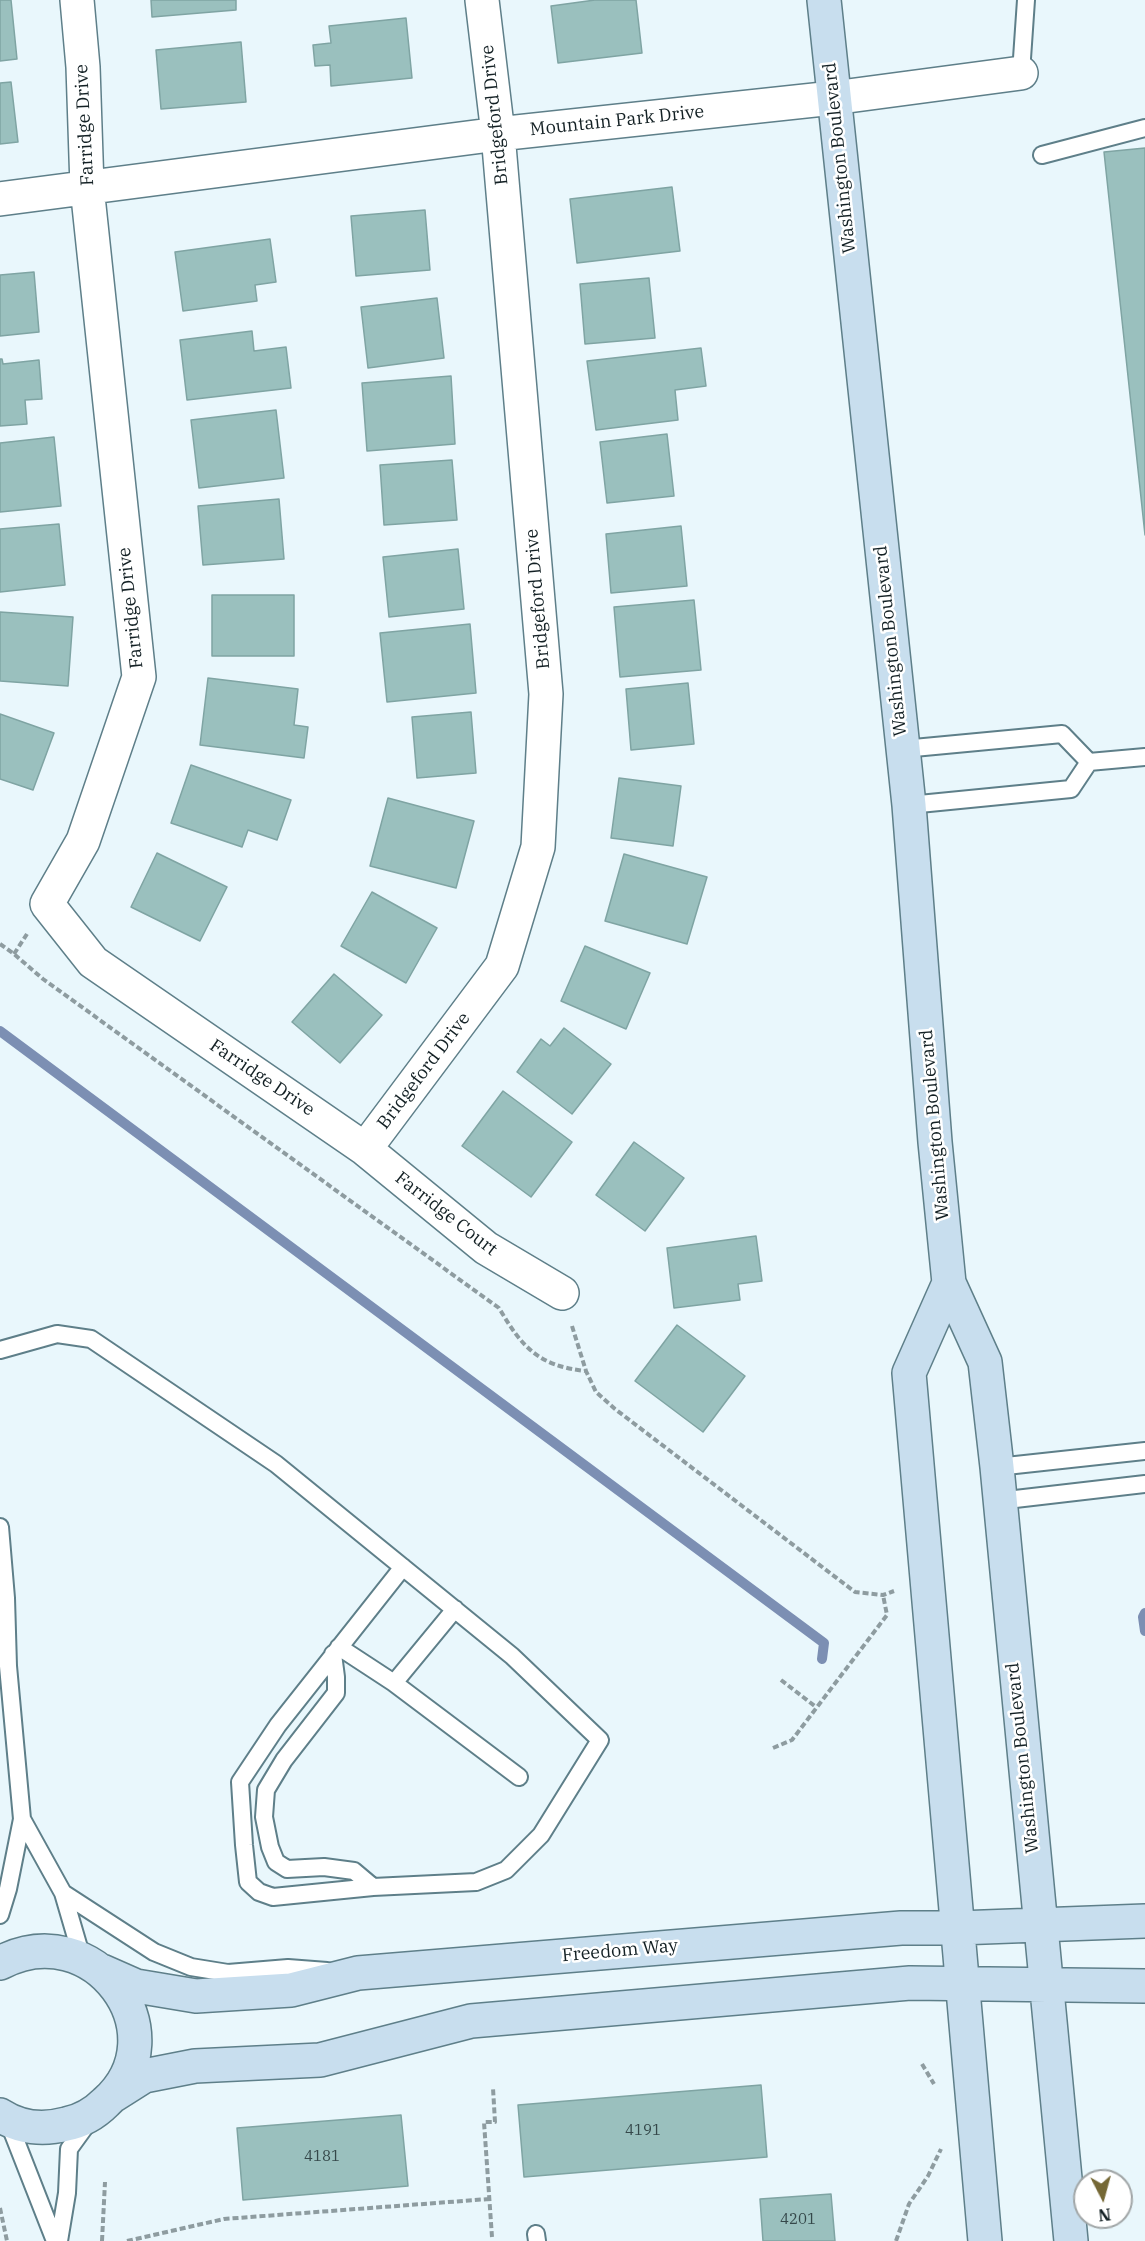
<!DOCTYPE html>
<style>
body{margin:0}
#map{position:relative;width:1145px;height:2241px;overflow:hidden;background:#e9f7fc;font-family:"IBM Plex Serif",serif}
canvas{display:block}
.north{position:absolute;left:1073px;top:2169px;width:60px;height:60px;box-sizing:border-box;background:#fff;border:2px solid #a1a6a7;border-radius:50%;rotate:174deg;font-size:16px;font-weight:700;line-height:24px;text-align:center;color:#132024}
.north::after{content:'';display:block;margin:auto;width:21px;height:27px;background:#756835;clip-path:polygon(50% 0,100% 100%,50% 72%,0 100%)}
</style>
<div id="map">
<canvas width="1145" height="2241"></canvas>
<div class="north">N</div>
</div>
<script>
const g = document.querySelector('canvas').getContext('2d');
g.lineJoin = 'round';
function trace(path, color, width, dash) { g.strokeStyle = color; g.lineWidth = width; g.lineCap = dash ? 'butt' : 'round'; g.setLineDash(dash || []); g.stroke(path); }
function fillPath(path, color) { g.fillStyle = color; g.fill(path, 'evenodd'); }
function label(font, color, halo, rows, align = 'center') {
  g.font = font + ' "IBM Plex Serif",serif'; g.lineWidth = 5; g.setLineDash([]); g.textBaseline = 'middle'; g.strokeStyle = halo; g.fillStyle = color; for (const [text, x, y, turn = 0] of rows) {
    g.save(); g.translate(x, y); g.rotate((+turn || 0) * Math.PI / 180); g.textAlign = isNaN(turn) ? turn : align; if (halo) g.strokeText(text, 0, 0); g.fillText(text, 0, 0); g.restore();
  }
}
const stream = new Path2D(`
 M0,1031l824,612 -2,16
 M1145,1613l-2,4 2,14`);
const building = new Path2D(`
 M0,0h11l6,59 -17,2z
 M151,0h85v10l-84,7z
 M595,0h41l6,53 -84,10 -7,-57z
 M406,18l6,60 -81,8 -1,-21 -15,1 -2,-21 18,-2 -2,-17z
 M241,42l5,60 -85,7 -5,-59z
 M11,82l7,60 -18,2v-61z
 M1145,148v387l-41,-383z
 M672,187l8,64 -103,12 -7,-64z
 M425,210l5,60 -74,6 -5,-60z
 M270,239l6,43 -21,3 2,16 -74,10 -8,-59z
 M34,272l5,60 -39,4v-61z
 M649,278l6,60 -70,6 -5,-60z
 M437,298l7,60 -76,10 -7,-61z
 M252,331l2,20 32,-4 5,41 -104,12 -7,-60z
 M701,348l5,38 -31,4 3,30 -82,10 -9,-69z
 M0,359h2l1,5 36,-4 3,39 -17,1 2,24 -27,2z
 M451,376l4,68 -88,7 -5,-68z
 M276,410l8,68 -85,10 -8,-68z
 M667,434l7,62 -67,7 -7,-61z
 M54,437l7,69 -61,6v-69z
 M452,460l5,60 -73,5 -4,-60z
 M279,499l5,60 -81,6 -5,-59z
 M59,524l6,61 -65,7v-63z
 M681,526l6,60 -76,7 -5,-59z
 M458,549l6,60 -75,8 -6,-60z
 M212,595h82v61h-82z
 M694,600l7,70 -81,7 -6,-70z
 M0,612l73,5 -5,69 -68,-5z
 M470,624l6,69 -89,9 -7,-69z
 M208,678l90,11 -4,36 14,2 -4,31 -104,-13z
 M688,683l6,61 -63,6 -5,-61z
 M471,712l5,61 -59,5 -5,-61z
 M0,714l54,19 -21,57 -33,-11z
 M191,765l100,35 -14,40 -29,-10 -6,17 -71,-24z
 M619,778l62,8 -8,60 -62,-8z
 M388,798l86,23 -18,67 -86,-22z
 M157,853l70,34 -27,54 -69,-34z
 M624,854l83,23 -20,67 -82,-23z
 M372,892l65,36 -31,55 -65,-37z
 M585,946l65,27 -24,56 -65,-28z
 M334,974l48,41 -42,48 -48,-41z
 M564,1028l47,36 -39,50 -55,-42 24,-33 9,7z
 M503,1091l69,51 -41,55 -69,-51z
 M634,1142l50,36 -39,53 -49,-36z
 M756,1236l6,45 -24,3 2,16 -66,8 -7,-60z
 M677,1325l68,51 -42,56 -68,-51z
 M761,2085l6,72 -243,20 -6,-72z
 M401,2115l7,71 -165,14 -6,-72z
 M831,2194l4,47h-72l-3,-42z`);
const path = new Path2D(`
 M0,944l14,10 29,25 456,329c23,39 39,58 87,63l10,21 19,17 240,183 28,3 11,-4
 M14,954l13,-20
 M572,1326l14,45
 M781,1680l35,27
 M773,1748l19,-8 95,-125 -4,-20
 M922,2064l12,20
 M0,2208l7,33
 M492,2237l-8,-115h11l-2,-34
 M102,2241l3,-59
 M127,2241l97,-22 265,-20
 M896,2241l13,-37 19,-28 13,-27`);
const lane = new Path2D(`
 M1021,73l5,-73
 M1042,155l103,-27
 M903,749l159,-15 27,28 56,-5
 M909,805l162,-16 18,-27
 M0,1350l57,-16 34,5 185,125 236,192 88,84 -59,95 -35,35 -30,12 -103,5 -100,10 -14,-5 -11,-10 -4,-37 -4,-63 38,-57 125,-158
 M997,1467l148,-16
 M998,1501l147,-17
 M0,1527l6,71 2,68 14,153 -14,70 -8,26
 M455,1609l-61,74 125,94
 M339,1647l55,36
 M333,1654l3,23v16l-52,67 -18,30 -2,27 6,30 6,15 11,7 37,-2 30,4 19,16
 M22,1819l41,74 19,65
 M63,1893l91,59 37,15 37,6 60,-5 39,3
 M8,2121l47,120
 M536,2234l1,7
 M59,2241l8,-48 2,-44 21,-29`);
const street = new Path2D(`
 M77,0l6,67 4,120 52,490 -56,164 -36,63 46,58 272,187 121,99 76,45
 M0,199l498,-65 335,-36 188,-25
 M365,1149l137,-183 36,-119 8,-153 -48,-560 -16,-134`);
const secondary = new Path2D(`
 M824,0l85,805 26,337 14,141 36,79 12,105 74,774
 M949,1283l-40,90 76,868
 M0,1963c94,-50 182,71 106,139 -11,11 -24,19 -40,22 -22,6 -46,4 -66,-9
 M102,1971l34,15 60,10 95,-6 67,-17 543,-45h57l187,-7
 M114,2095l30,-19 51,-10 125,-6 151,-39 439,-38 235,3`);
const numberNames = [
 ["4191",643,2131],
 ["4181",322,2157],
 ["4201",798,2220]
];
const streetNames = [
 ["Bridgeford Drive",495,115,-96],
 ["Mountain Park Drive",617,121,-6],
 ["Farridge Drive",85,125,-93],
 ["Washington Boulevard",840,158,-96],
 ["Bridgeford Drive",538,599,-95],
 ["Farridge Drive",131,608,-96],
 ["Washington Boulevard",891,641,-96],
 ["Bridgeford Drive",424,1071,-53],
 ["Farridge Drive",262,1078,34],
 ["Washington Boulevard",935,1125,-95],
 ["Farridge Court",446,1214,38],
 ["Washington Boulevard",1023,1758,-96],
 ["Freedom Way",620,1951,-5]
];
trace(stream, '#7c8fb3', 10);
fillPath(building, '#9ac0be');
trace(building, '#7fa4a3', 1.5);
trace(lane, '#5e7f89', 20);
trace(street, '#5e7f89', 36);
trace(secondary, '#5e7f89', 36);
trace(path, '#8e9ca0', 4, [6, 3]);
trace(lane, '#fff', 16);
trace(street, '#fff', 33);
trace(secondary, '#c8deee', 33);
label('15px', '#35484a', null, numberNames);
label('18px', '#132024', '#fff', streetNames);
</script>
